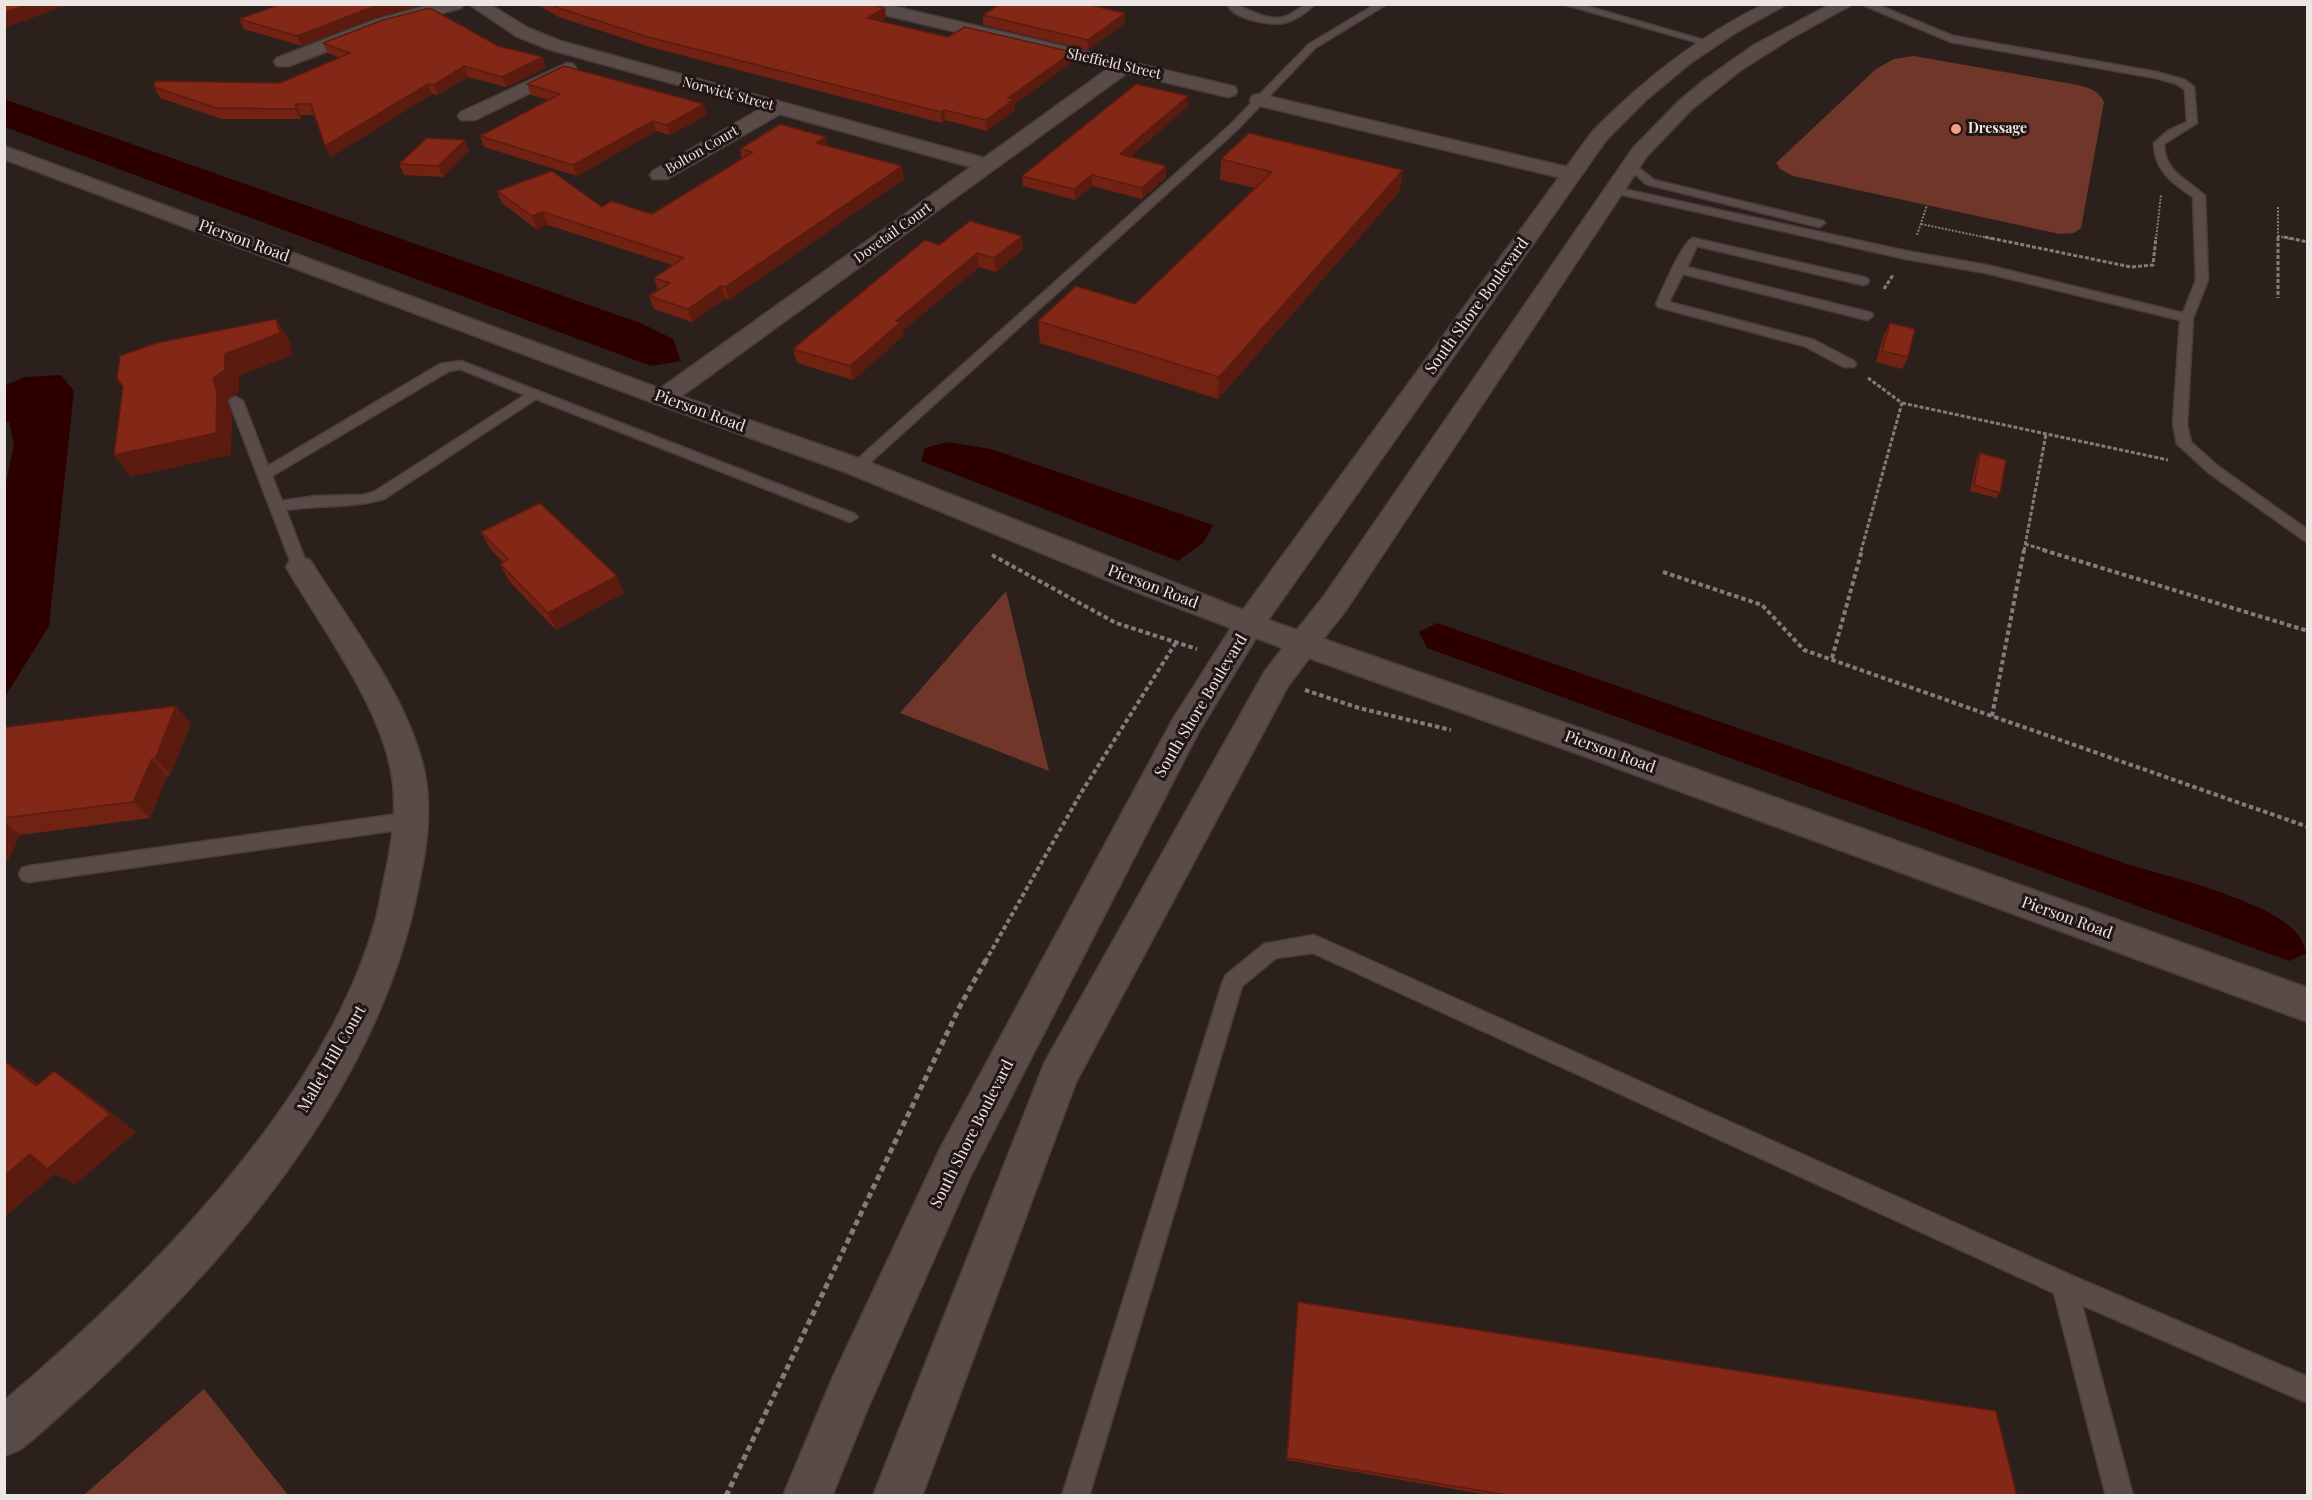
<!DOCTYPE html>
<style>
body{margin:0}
#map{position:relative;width:2312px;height:1500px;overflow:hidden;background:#2c201d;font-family:"Playfair Display",serif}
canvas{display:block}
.frame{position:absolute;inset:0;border:6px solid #ede5e3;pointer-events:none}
</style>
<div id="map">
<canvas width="2312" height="1500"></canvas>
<div class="frame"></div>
</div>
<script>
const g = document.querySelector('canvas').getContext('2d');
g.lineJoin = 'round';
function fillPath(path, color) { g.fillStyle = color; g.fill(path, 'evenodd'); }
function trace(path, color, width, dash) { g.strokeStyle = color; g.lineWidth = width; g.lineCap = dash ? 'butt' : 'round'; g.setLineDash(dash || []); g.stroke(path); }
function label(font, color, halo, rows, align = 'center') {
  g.font = font + ' "Playfair Display",serif'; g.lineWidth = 6; g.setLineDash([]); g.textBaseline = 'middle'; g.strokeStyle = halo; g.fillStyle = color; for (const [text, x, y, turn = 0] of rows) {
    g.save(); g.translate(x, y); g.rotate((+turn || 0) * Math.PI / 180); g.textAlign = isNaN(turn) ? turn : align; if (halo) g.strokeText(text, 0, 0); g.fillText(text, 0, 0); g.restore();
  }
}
const green = new Path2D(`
 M1914,56l164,29c12,3 21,6 26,17l-23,126 -7,5 -14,1 -267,-58 -13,-7 -4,-6 100,-94 18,-10z
 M1006,591l43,180 -149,-58z
 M204,1389l84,106h-204z`);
const water = new Path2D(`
 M4,99l639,225 30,15 8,22 -30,5 -646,-239z
 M61,375l13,16 -25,235 -44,71 -1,-204 10,-49 -5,-22h-4v-37l20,-8z
 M947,442l44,7 222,76 -10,18 -25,18 -257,-100 4,-13z
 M1437,623l690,241c40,12 151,39 172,72 4,5 5,12 8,17l-18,8 -862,-313 -8,-16z`);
const pathFar3 = new Path2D(`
 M2278,207v32
 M1921,224l72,15
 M1917,235l10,-30
 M2278,236l13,3
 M2156,239l5,-44`);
const pathFar2 = new Path2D(`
 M1985,237l146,30 22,-2 3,-28
 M2278,237v61
 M2284,237l24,5
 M1884,289l9,-14
 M1902,403l266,57
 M2025,544l23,7
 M1861,551l41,-148 -34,-25
 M2024,551l22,-117`);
const pathFar1 = new Path2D(`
 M2043,550l265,81
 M992,555l124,68 81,26
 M1663,572l99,33 42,45 504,177
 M1832,658l30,-108
 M1305,690l54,18 92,22
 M1992,716l32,-166
 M985,962l96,-169 94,-149`);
const path = new Path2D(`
 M726,1496l235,-492 25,-44`);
const service = new Path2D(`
 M1228,4c15,0 29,14 48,14 15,1 22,-14 39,-14 -7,7 -18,15 -28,18 -13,5 -56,-3 -59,-18z
 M1376,4h11l-72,44 -77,81 -376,341h-10l-2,-3 2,-3 378,-339 79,-81z
 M1563,4h16l135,39 -8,2z
 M1861,4h14l78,32 204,36 28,8 9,7 3,36 -33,21c1,30 23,34 41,52l3,84 -15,38 -6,106 4,18 28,25 89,63v13l-99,-70 -32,-29 -4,-20 7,-104 -194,-47 -80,-14 -296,-67 -2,-2 6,-3 292,64 80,14 197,48 13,-33 -3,-83c-21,-14 -39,-27 -39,-54l15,-13 18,-8 -2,-32 -8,-6 -21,-6 -205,-36z
 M1631,162l23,18 169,41 2,2 -6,4 -173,-43 -21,-19z
 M1693,238l174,40 2,3 -2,3 -4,1 -166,-39 -10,21 185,46 1,3 -6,4 -184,-46 -14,28 145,38 40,21 2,3 -2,3h-10l-40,-21 -146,-39 -2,-3c6,-13 26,-62 37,-66z
 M461,361l394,153 3,3 -8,5 -5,-2 -309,-121 -152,100c-32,9 -65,6 -98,11l22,57 -2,4h-12l-65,-170 2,-3 5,-1 7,4 25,65 172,-102zM460,369l65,26 -151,97 -11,3 -48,1 -33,5 -10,-25 177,-105z
 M412,812l7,3 2,5 -2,5 -7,3 -383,54 -7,-2 -3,-6 3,-6 7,-2z
 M1314,935l759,341 235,101v26l-226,-98 51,191h-27l-52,-203 -741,-340 -37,5 -34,28 -153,510h-27l161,-515 3,-6 38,-31z`);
const minor = new Path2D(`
 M434,4h29l-2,4 -74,20 -98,38h-12l-3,-4 3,-4 98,-38z
 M469,4h20l39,24 32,13 424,117 125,-90 -249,-59 -8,-5h31l345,81 7,2 2,4 -2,4 -7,2 -101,-24 -455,330 -9,3 -9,-3 -4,-5 4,-5 317,-226 -191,-53 -113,65h-14l-3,-4 3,-4 109,-63 -214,-59 -32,-13z
 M567,63l6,1 3,4 -3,4 -98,48h-14l-3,-4 3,-4z
 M1259,94l312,74 7,2 3,4 -3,4 -7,2 -319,-76 -2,-4 2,-4z
 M300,557l10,3c40,64 101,141 115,215 7,38 1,76 -7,113 -43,219 -218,405 -380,547l-17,14 -17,7v-55c139,-118 316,-294 369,-472 5,-14 7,-30 10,-44 8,-36 15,-73 9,-109 -11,-70 -70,-148 -106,-209l4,-7z`);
const tertiary = new Path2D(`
 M1765,4h22l-52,29 -46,31 -43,36 -39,39 -339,481 29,10 27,-34 309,-448 46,-47 24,-20 51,-36 77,-41h22l-60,33 -52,33 -49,39 -45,47 -301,454 -23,29 288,100 697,249v34l-721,-265 -278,-99 -21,28 -212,396 -154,414h-49l172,-434 220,-391 18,-23 -27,-10 -58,95 -227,442 -104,235 -35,86h-49l49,-117 109,-232 232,-428 58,-91 -112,-43 -271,-112 -194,-70 -650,-244v-13l668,247 194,68 377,149 350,-479c51,-52 106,-95 172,-127z`);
const wall = new Path2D(`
 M281,4h133l1,3 -41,11 -72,28 -58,-17 -5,-10z
 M536,4h335l14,4 1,10 -6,3 68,16 124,15v10l-58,43 1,5 -28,21 -42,-11 -3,3 -292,-76 -91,-30z
 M895,4h14l-4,3z
 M1125,13v10l-37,27 -105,-25v-10z
 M323,43l175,3 45,11 3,11 -40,19 -38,-10 -30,18 -6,-1 -101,63 -6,-11 -11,-31h-13v4h-79l-62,-21 -6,-11 126,-4 60,-25 -12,-5z
 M527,84l180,31 -37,20 -14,-4 -79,45 -93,-29 -4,-11 69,-36 -18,-5z
 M1188,96v10l-58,51 36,9v11l-24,22 -50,-13 -17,14 -52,-14 -1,-10z
 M826,137l2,9 76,33 -175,121 -4,-1 -33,23 -38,-13 -5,-13 9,-5 -4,-13 18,-13 -124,-40 -12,4 -34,-26 -5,-12 155,23 90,-55 -2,-10z
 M469,151l-26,26 -39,-2 -5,-11z
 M1221,159l179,32 -182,208 -178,-56 -2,-22 97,-17 120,-116 -35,-8z
 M939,245l84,4 -27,23 -17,-5 -77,64 1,5 -50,44 -56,-17 -4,-14z
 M1890,323l18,34 -6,12 -26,-7 8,-28z
 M1980,453l20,40 -4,5 -26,-7 7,-32z
 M481,532l143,61 -68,37 -47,-49 -9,-17 3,-2 -13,-13z
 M191,723l-21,52 -3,1 -17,42 -130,17 -12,25 -4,1v-132z
 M1298,1302l719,194h-523l-208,-36z`);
const shadedWall = new Path2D(`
 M29,4h39v1l-64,23v-15z
 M384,4h30l1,3 -41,11 -72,28 -5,-10 73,-28z
 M885,8l1,10 -17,10 -2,-10z
 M1125,13v10l-37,27v-10z
 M1072,52v10l-58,43 1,5 -28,21 -1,-11 22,-22z
 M543,57l3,11 -40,19 -4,-10z
 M464,66l4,11 -30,18 -4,-10z
 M428,84l4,10 -101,63 -6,-11z
 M1188,96v10l-68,59v-11z
 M296,104l5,11v4l-5,-10z
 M704,104l3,11 -37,20 -3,-10z
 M944,110l1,10 -3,3 -1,-11z
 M653,121l3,10 -79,45 -4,-11z
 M826,137l3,12 -13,-6z
 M465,140l4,11 -26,26 -5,-11z
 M902,166l2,13 -175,121 -4,-13z
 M1166,166v11l-24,22v-11z
 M1403,170l-3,21 -182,208 1,-22z
 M1092,175v11l-17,14 -1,-11z
 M543,212l5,13 -12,4 -4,-13z
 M1022,236l1,13 -27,23 -2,-14z
 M977,253l2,14 -77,64 1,5 -50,44 -3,-14 46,-45z
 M721,286l4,13 -33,23 -4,-13z
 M276,319l13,21 4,15 -54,21v16l-12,8 5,14 -1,41 -100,22 -17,-22 99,-77 12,-24z
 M617,576l7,17 -68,37 -8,-17z
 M176,706l15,17 -21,52 -15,-16z
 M152,759l15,17 -17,42 -17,-16z
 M4,822l16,13 -12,25 -4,-2z
 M4,1060l16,10 44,34 -28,-18 -32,-25z
 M54,1071l27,18 55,43 -61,53 -20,-11 -51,44v-42l26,-22z`);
const building = new Path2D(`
 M4,4h25l-25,9z
 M281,4h103l-14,4 -73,28 -58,-17z
 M551,4h320l14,4 -18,10 81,19 17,-10 107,25 -64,46 6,1 -28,21 -42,-10 -3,2 -293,-75 -92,-30z
 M1000,4h86l39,9 -37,27 -105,-25z
 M430,8l68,38 45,11 -41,20 -38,-11 -30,19 -6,-1 -103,62 -14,-42h-15v5l-80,-1 -62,-21 1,-6 125,2 70,-30 -27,-10 60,-23z
 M564,66l140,38 -37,21 -14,-4 -80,44 -93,-29 80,-42 -33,-10z
 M1136,84l52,12 -68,58 46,12 -24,22 -50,-13 -18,14 -52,-13z
 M780,124l46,13 -10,6 86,23 -177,121 -4,-1 -33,23 -39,-13 21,-13 -16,-5 30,-20 -141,-46 -11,4 -35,-25 55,-20 50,36 9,-6 41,13 101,-62 -13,-3z
 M1249,133l154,37 -184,207 -181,-56 38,-35 59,18 137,-132 -51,-13z
 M427,138l38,2 -27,26 -39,-2z
 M970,221l52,15 -28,22 -17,-5 -81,68 5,1 -51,44 -57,-17 132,-109 14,5z
 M276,319l4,14 -55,21v16l-12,8 4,14 -1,41 -102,22 9,-68 -6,-9 3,-22 36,-13z
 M1890,323l25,6 -7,28 -26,-6z
 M1980,453l26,7 -6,33 -26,-8z
 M540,503l77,73 -69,37 -48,-49 8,-5 -27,-27z
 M176,706l-21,53h-3l-19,43 -129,16v-89l2,-2z
 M4,1061l32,25 18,-15 56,43 -63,55 -17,-15 -26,22z
 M1298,1302l698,109 21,85h-505l-225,-38z`);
const markers = [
 [1956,129,6,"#f49e8a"]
];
const farStreetnames = [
 ["Sheffield Street",1114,64,13],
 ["Norwick Street",728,94,15],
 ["Bolton Court",702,150,-30],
 ["Dovetail Court",893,233,-36]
];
const farPoinames = [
 ["Dressage",1968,129]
];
const streetNames = [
 ["Pierson Road",244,241,20],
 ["South Shore Boulevard",1477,306,-54],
 ["Pierson Road",700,411,20],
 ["Pierson Road",1153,587,21],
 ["South Shore Boulevard",1201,706,-59],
 ["Pierson Road",1610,752,20],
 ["Pierson Road",2067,918,20],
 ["Mallet Hill Court",332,1059,-60],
 ["South Shore Boulevard",972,1134,-63]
];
fillPath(green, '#70362a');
fillPath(water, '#2d0000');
trace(service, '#483e3c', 3);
trace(minor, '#483e3c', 3);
trace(tertiary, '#483e3c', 3);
trace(pathFar3, '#867b79', 2, [2, 1.5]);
trace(pathFar2, '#867b79', 3, [4, 2]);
trace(pathFar1, '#867b79', 4, [4.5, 3]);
trace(path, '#867b79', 5, [6, 4]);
fillPath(service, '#594b48');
fillPath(minor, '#594b48');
fillPath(tertiary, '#594b48');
fillPath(wall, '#712213');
fillPath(shadedWall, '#5c1b0f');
fillPath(building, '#832716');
trace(building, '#5c1b0f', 1.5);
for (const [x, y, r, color] of markers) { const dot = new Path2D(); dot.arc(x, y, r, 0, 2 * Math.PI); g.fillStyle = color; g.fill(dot); trace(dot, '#221614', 2); }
label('14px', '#ede5e3', '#221614', farStreetnames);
label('bold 14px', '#ede5e3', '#221614', farPoinames, 'left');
label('16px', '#ede5e3', '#221614', streetNames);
</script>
